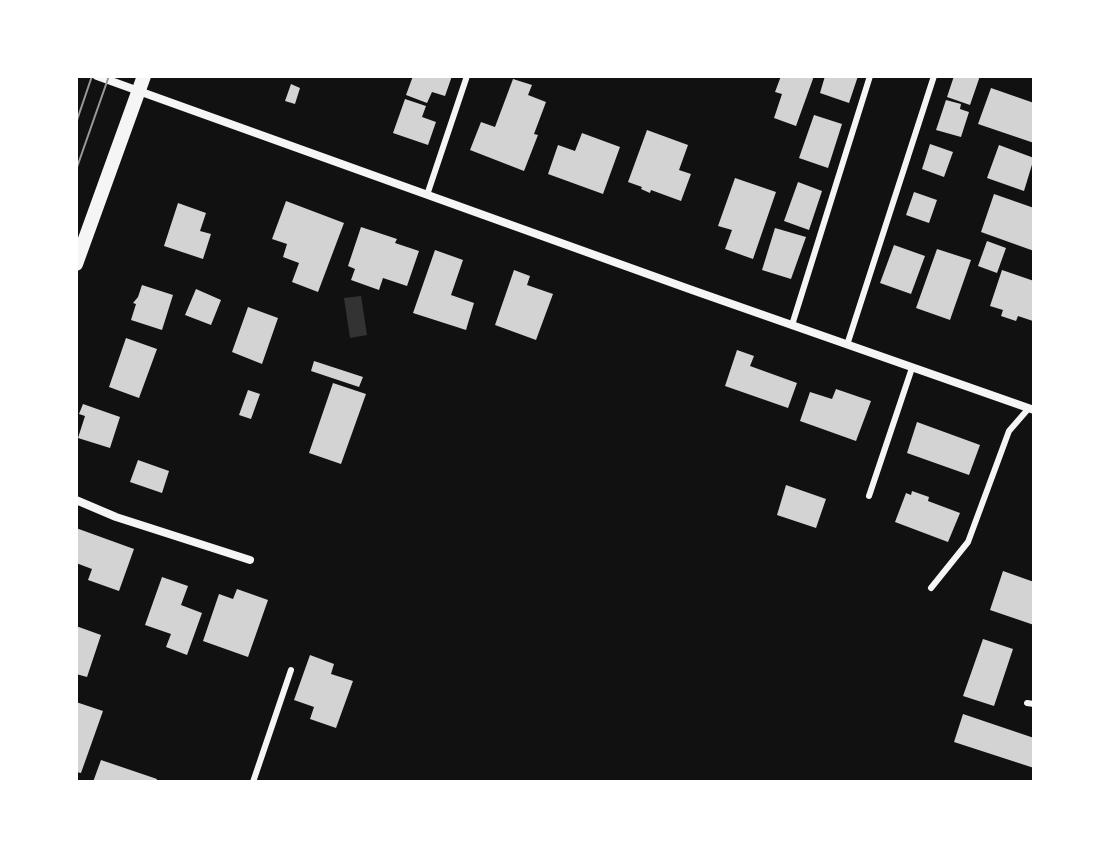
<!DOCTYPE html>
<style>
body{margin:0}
#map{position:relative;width:1110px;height:858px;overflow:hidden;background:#111;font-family:"DM Sans",sans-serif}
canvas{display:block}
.frame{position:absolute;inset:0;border:78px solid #fff;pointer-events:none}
</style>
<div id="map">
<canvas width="1110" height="858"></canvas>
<div class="frame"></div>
</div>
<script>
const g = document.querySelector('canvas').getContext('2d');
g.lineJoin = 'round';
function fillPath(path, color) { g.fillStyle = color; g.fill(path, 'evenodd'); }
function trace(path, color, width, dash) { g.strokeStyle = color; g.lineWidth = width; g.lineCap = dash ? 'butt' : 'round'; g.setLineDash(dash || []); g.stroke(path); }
const water = new Path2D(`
 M361,296l6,39 -17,3 -6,-40z`);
const building = new Path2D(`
 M413,76h39l-7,20 -13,-4 -5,11 -21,-8z
 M781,76h33l-18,50 -22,-8 8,-24 -7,-2z
 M825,76h33l-9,27 -29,-10z
 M954,76h26l-10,29 -23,-8z
 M513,79l19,6 -4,10 18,7 -12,32 4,1 -14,36 -54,-21 11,-28 14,5z
 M291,84l9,4 -5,16 -10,-3z
 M991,88l43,15v40l-56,-19z
 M405,99l21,7 -4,11 14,5 -8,23 -35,-12z
 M946,100l15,4 -1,5 9,3 -8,25 -25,-7z
 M814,115l28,9 -14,44 -29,-10z
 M647,130l41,15 -9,25 12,4 -10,27 -30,-11 -1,3 -9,-4 1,-2 -14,-5z
 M582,133l38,14 -17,47 -55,-20 10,-29 17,6z
 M930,144l23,8 -9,25 -22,-8z
 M999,145l35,13 -10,33 -37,-13z
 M735,178l41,14 -23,67 -28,-10 7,-19 -14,-4z
 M798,182l24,9 -13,39 -25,-9z
 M914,192l23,8 -8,23 -23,-8z
 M994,194l40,14v43l-53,-19z
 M286,201l58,22 -26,69 -26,-10 7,-19 -16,-6 4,-13 -15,-5z
 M178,203l28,10 -6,18 11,3 -8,25 -39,-13z
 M361,227l36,12 -2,4 24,8 -12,35 -24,-8 -4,12 -28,-10 4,-11 -7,-3z
 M775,228l31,9 -15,42 -29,-9z
 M987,241l19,7 -9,25 -19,-7z
 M894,245l31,11 -14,38 -31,-11z
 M937,249l34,11 -21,60 -34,-12z
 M435,250l28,10 -12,35 23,8 -8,27 -53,-17z
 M514,270l16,6 -3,9 26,9 -17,46 -41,-15z
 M1002,270l32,11 -1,40 -15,-5 -2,5 -15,-5 2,-6 -13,-4z
 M142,285l31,10 -11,35 -31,-10 5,-16 -3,-1 5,-6z
 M196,289l25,11 -10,25 -26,-10z
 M248,307l30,11 -16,46 -30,-12z
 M126,338l31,11 -18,49 -30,-11z
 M737,350l17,6 -4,10 47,17 -9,25 -63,-22z
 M314,361l49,16 -4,10 -48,-16z
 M333,383l33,11 -25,70 -32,-11z
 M836,389l35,12 -15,40 -56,-20 10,-29 22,7z
 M248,390l12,4 -9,25 -12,-4z
 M83,404l37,13 -10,31 -32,-10 7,-22 -6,-2z
 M917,422l63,23 -11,30 -62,-22z
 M138,460l31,11 -7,22 -32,-11z
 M786,485l40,14 -10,29 -39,-13z
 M912,491l17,6 -1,4 32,12 -12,29 -53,-20 11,-29 5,2z
 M76,528l58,21 -15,42 -31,-11 4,-11 -16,-6z
 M1003,571l31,11v43l-44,-15z
 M162,577l26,9 -7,19 21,8 -15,42 -21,-8 5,-13 -26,-9z
 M237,589l31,11 -20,57 -45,-16 16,-47 14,5z
 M76,626l25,9 -14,42 -11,-3z
 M983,639l30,10 -19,57 -31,-10z
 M310,655l24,9 -3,10 22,7 -17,47 -26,-9 4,-12 -20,-7z
 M76,702l27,9 -22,62 -5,-1z
 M963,714l71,24v30l-80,-26z
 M101,760l56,19 -1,3h-63z`);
const service = new Path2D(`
 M427,195l40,-119
 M792,325l78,-249
 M847,345l87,-269
 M869,496l43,-128
 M931,588l37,-46 41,-111 20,-23
 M1027,703l7,1
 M253,782l38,-112`);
const minor = new Path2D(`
 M97,76l595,214 342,120
 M76,500l40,17 134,43`);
const tertiary = new Path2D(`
 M76,264l68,-188`);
const tram = new Path2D(`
 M76,123l16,-47
 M76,170l33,-94`);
fillPath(water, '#333');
fillPath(building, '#d3d3d3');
trace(service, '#f5f5f5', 6);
trace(minor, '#f5f5f5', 8);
trace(tertiary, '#f5f5f5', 14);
trace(tram, '#9a9a9a', 2);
</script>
